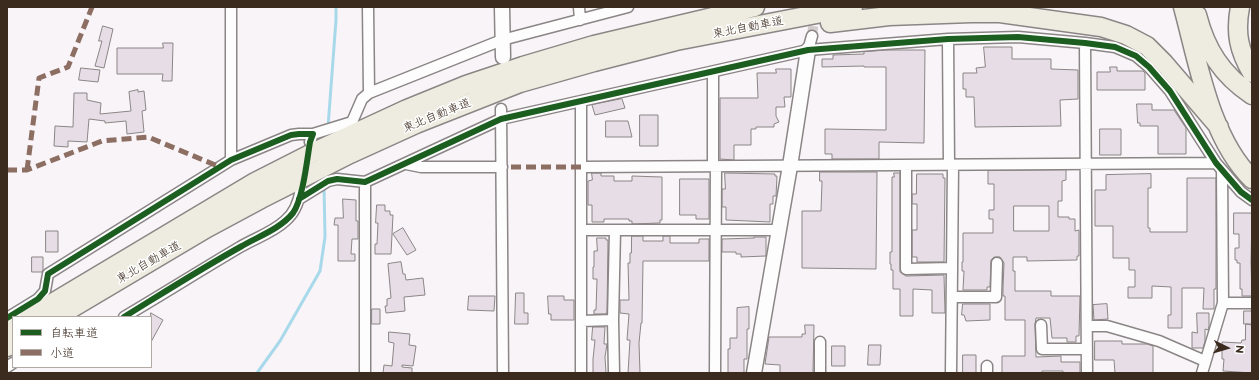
<!DOCTYPE html>
<meta charset="utf-8">
<style>
body{margin:0}
#map{position:relative;width:1259px;height:380px;overflow:hidden;background:#f8f4f8;font-family:"Balsamiq Sans","Klee One",sans-serif}
canvas{display:block}
.frame{position:absolute;inset:0;border:8px solid #3b2a1e;pointer-events:none}
.legend{position:absolute;left:12px;top:316px;width:140px;height:52px;box-sizing:border-box;background:#fff;border:1px solid #b1aaa5;margin:0;padding:5px 7px;list-style:none;font-size:12px;color:#3b2a1e}
.legend li{display:flex;align-items:center;gap:8px;height:20px}
.legend b{width:20px;border:1px solid #b1aaa5}
.north{position:absolute;left:1207px;top:328px;width:40px;height:40px;-webkit-text-stroke:3px #fff;paint-order:stroke;rotate:95deg;font-size:11px;font-weight:700;line-height:16px;text-align:center;color:#3b2a1e}
.north::after{content:'';display:block;margin:auto;width:14px;height:18px;background:#3b2a1e;clip-path:polygon(50% 0,100% 100%,50% 72%,0 100%)}
</style>
<div id="map">
<canvas width="1259" height="380"></canvas>
<div class="frame"></div>
<ul class="legend">
<li><b style="height:5px;background:#1b5e20"></b>自転車道</li>
<li><b style="height:5px;background:#8d6e63"></b>小道</li>
</ul>
<div class="north">N</div>
</div>
<script>
const g = document.querySelector('canvas').getContext('2d');
g.lineJoin = 'round';
function trace(path, color, width, dash) { g.strokeStyle = color; g.lineWidth = width; g.lineCap = dash ? 'butt' : 'round'; g.setLineDash(dash || []); g.stroke(path); }
function fillPath(path, color) { g.fillStyle = color; g.fill(path, 'evenodd'); }
function label(font, color, halo, rows, align = 'center') {
  g.font = font + ' "Balsamiq Sans","Klee One",sans-serif'; g.lineWidth = 3; g.setLineDash([]); g.textBaseline = 'middle'; g.strokeStyle = halo; g.fillStyle = color; for (const [text, x, y, turn = 0] of rows) {
    g.save(); g.translate(x, y); g.rotate((+turn || 0) * Math.PI / 180); g.textAlign = isNaN(turn) ? turn : align; if (halo) g.strokeText(text, 0, 0); g.fillText(text, 0, 0); g.restore();
  }
}
const stream = new Path2D(`
 M328,127l8,-107v-13
 M257,373l23,-32 40,-70 5,-34 -1,-51`);
const building = new Path2D(`
 M103,26l10,3 -9,39 -9,-2 7,-25h-3z
 M163,43h10l-1,38h-10l1,-7h-46v-26h46z
 M984,47h28v12h39v10l27,1v29l-18,1 1,26 -86,1 -1,-30h-8v-8h-3v-16h14l-1,-5 9,-1z
 M886,50h39l-1,93 -45,-1v17h-47v-5h-7v-25l61,1v-63h-22v-1l-42,1v-8h11v-4l31,-1v-2z
 M1110,67h7v4h26l2,2v17h-48v-18h13z
 M81,68l19,2 -2,12 -19,-2z
 M776,69h15v28h-7l1,10h-9v9l3,6 -5,2v3h-18v2h-5v16h-17v15l-14,-1v-61h38l-1,-25h19z
 M138,90v2l6,-1 2,19 -4,1 2,21 -17,2 -1,-13 -21,2v-2l-16,-2 -2,23 -19,-1v6l-14,-1 1,-20 18,1 1,-34h13v7l14,3 -1,11 31,-3 -2,-19z
 M622,99l3,9 -30,7 -3,-10z
 M1137,104h15v6h22l12,18v26h-28v-28h-18v-3h-2z
 M640,115h18v31h-18z
 M606,121h22l4,16h-26z
 M1100,129h21v26h-21z
 M1066,170v10l-4,1v20h-4v16h11v2h6v12l4,-1v26h-2v4l-50,1v-4h-14v14h2v20h36v5h29l-1,40h-3v6h-9v-4h-15l-2,-20h-14l-1,7 1,32 25,-1v6h19v11h-17v-2h-21v2h-40v-17h23v-36h-20v-24h-2v-8l1,-25 -4,-6h-6l-3,3 -1,27h-3v3h-24l1,-19h-2v-9h1v-29h30v-14h-4v-9h5v-26h-6v-13zM1014,206h35v25h-35z
 M820,172h57l-1,97 -74,-1v-57h19l1,-30h-2z
 M592,173h9v3h13v5h18v-5l30,1v43h-2v3l-28,1v-3h-3v-2h-25v3h-12v-17h-4v-24l4,-1z
 M725,173l50,1v2h2l-1,20h-3v8h-3v18l-44,-2v-13h-4v-18h3z
 M894,173h6v99l6,4 38,-1 1,38h-13v-23l-19,-1v27h-13v-27h-7v-19h-2v-6h-1v-12h2v-75h2z
 M917,174h26v4h2l-1,84h-27v-5h-5v-27h5v-26h-5v-10h4z
 M1151,174v14h-3v40h2v4h37v-54h29v111h-2v20h-11l1,-21h-22v40h-14v-13h3v-28l-19,-1v12h-24v-11h7v-17h-6v-12h-16v-32h-18v-36h11v-15z
 M680,179h29v40h-13v-4h-16z
 M343,199l13,1v21h2v18h-6l-1,15h4v7h-17v-36h-4l1,-7h8z
 M377,205h8v6h5v4h3l-2,39h-16v-10h2l1,-21h-2z
 M1234,213h18l-1,49 1,34h-10v-7h-2v-26h-3v-3h-2v-12h4v-14h-5z
 M403,228l13,22 -9,5 -14,-21z
 M46,231h12v21h-12z
 M632,236h11v5h20v-5h7v7h29v-4h10v22h-66l-1,62h-1l-2,20 1,30h-12l2,-33h-3l2,-26 -9,-1v-13h9l-1,-37h2v-10h1z
 M754,237h12v19l-25,1v-3h-5v-2h-14v-13h1l31,-1z
 M597,238h9v2h2l-1,73 -2,1h-11v-4h2l1,-31h-4v-12h1v-16h3z
 M32,257h11v13l-1,2h-10z
 M401,262l2,12h2l1,6 17,-2 2,17 -21,2 1,14 -19,2 -1,-7h2v-7l4,-1 -3,-34z
 M516,293h8v20h4v11h-13z
 M469,296h26l-1,15 -26,-1z
 M548,296h16v4h10v20h-23v-6h-2z
 M963,304h27v16l-24,1 -2,-6h-2z
 M1107,304l1,15 -14,1 -1,-15z
 M749,307v22h-2v30h-3v14h-16v-24h2v-11h7v-30z
 M372,309h8v15h-8z
 M1244,311h8v13h-8z
 M151,313l12,7 -12,22z
 M1197,313h12v13l-1,4 -3,-1v12l-2,7h-11v-16l5,1z
 M1246,324l6,1v48l-29,-2 1,-12h-2v-17l19,1 1,-3h3z
 M805,325h9l-1,48h-33v-8l-15,-1 4,-27h33v-3h3z
 M593,327h12l-1,17h3l-2,13 1,16h-13v-14l2,-19h-3z
 M389,332l21,2 -1,11 7,1 -3,20 -11,-1v2l10,1v5h-29l1,-8 8,1 2,-23 -5,-1z
 M1095,341h27v3h25l6,2v27h-38l-1,-13h-19z
 M869,345h12l-1,20h-12z
 M832,346h13v20h-13z
 M963,355h13v18h-13z`);
const streetTunnel = new Path2D(`
 M812,36l3,-24`);
const street = new Path2D(`
 M231,7v153
 M368,7l1,86
 M579,7l1,13
 M948,39l1,126
 M1085,43l2,330
 M808,50l4,-14
 M713,72v94
 M581,101v272
 M501,109l2,264
 M313,134l39,-12 10,-23 7,-6 133,-53 126,-33
 M406,164l15,3h81
 M906,166v103l46,-1
 M581,167l635,-4
 M365,182v191
 M299,199l29,-18 9,-2 28,3 136,-63 307,-69 140,-11 70,-2 67,6 30,4 21,9 13,11 21,24 46,72 25,29 11,8
 M581,230h197
 M952,297h44l1,-34
 M1223,303h29
 M124,317c39,-23 77,-47 116,-70 15,-9 32,-14 45,-26 10,-8 14,-20 16,-32
 M7,318l31,-19 7,-8 3,-17 183,-114 60,-25 8,-1h14l-3,8
 M613,320l1,53
 M581,321l32,-1 2,-89
 M1041,325l1,24h45
 M1087,326h20l52,15 46,20
 M820,342v31
 M7,367l6,-4
 M715,373l1,-207
 M951,373l2,-208
 M987,373v-7
 M1202,373l21,-70 -1,-133`);
const secondary = new Path2D(`
 M502,7l1,50
 M754,373l36,-207 18,-116`);
const highway = new Path2D(`
 M1183,7c15,55 27,131 69,172
 M1240,7c-5,26 -1,44 12,66
 M1197,15c9,35 25,60 55,80
 M830,23l59,-7 82,-3h29l101,14 25,8 21,11 17,17 55,64
 M29,317l226,-135 59,-30 93,-43 59,-24 57,-19 71,-21 161,-38
 M57,317l150,-89 54,-29 89,-45 66,-30 104,-41 74,-21 82,-21 177,-34
 M7,330l6,-3
 M7,347l6,-3`);
const quiet = new Path2D(`
 M511,167h70
 M7,170h20l75,-29 46,-4 72,30
 M27,170l12,-92 29,-11 24,-60`);
const cycleway = new Path2D(`
 M299,199l29,-18 9,-2 28,3 136,-63 307,-69 140,-11 70,-2 67,6 30,4 21,9 13,11 21,24 46,72 25,29 11,8
 M7,318l31,-19 7,-8 3,-17 183,-114 60,-25 8,-1h14l-3,8c-3,18 -7,57 -17,71 -13,16 -34,23 -51,33 -40,22 -79,47 -118,71`);
const streetNames = [
 ["東北自動車道",748,28,-11],
 ["東北自動車道",437,116,-22],
 ["東北自動車道",149,263,-30]
];
trace(stream, '#a8d9eb', 3);
fillPath(building, '#e6dde6');
trace(building, '#8b8685', 1);
trace(streetTunnel, '#d2cccc', 10, [10, 5]);
trace(street, '#8b8685', 13);
trace(secondary, '#8b8685', 17);
trace(highway, '#8b8685', 21);
trace(street, '#fefdfe', 10);
trace(secondary, '#fefdfe', 14);
trace(highway, '#eeece0', 18);
trace(quiet, '#8d6e63', 5, [10, 5]);
trace(cycleway, '#1b5e20', 6);
label('12px', '#3b2a1e', '#fff', streetNames);
</script>
